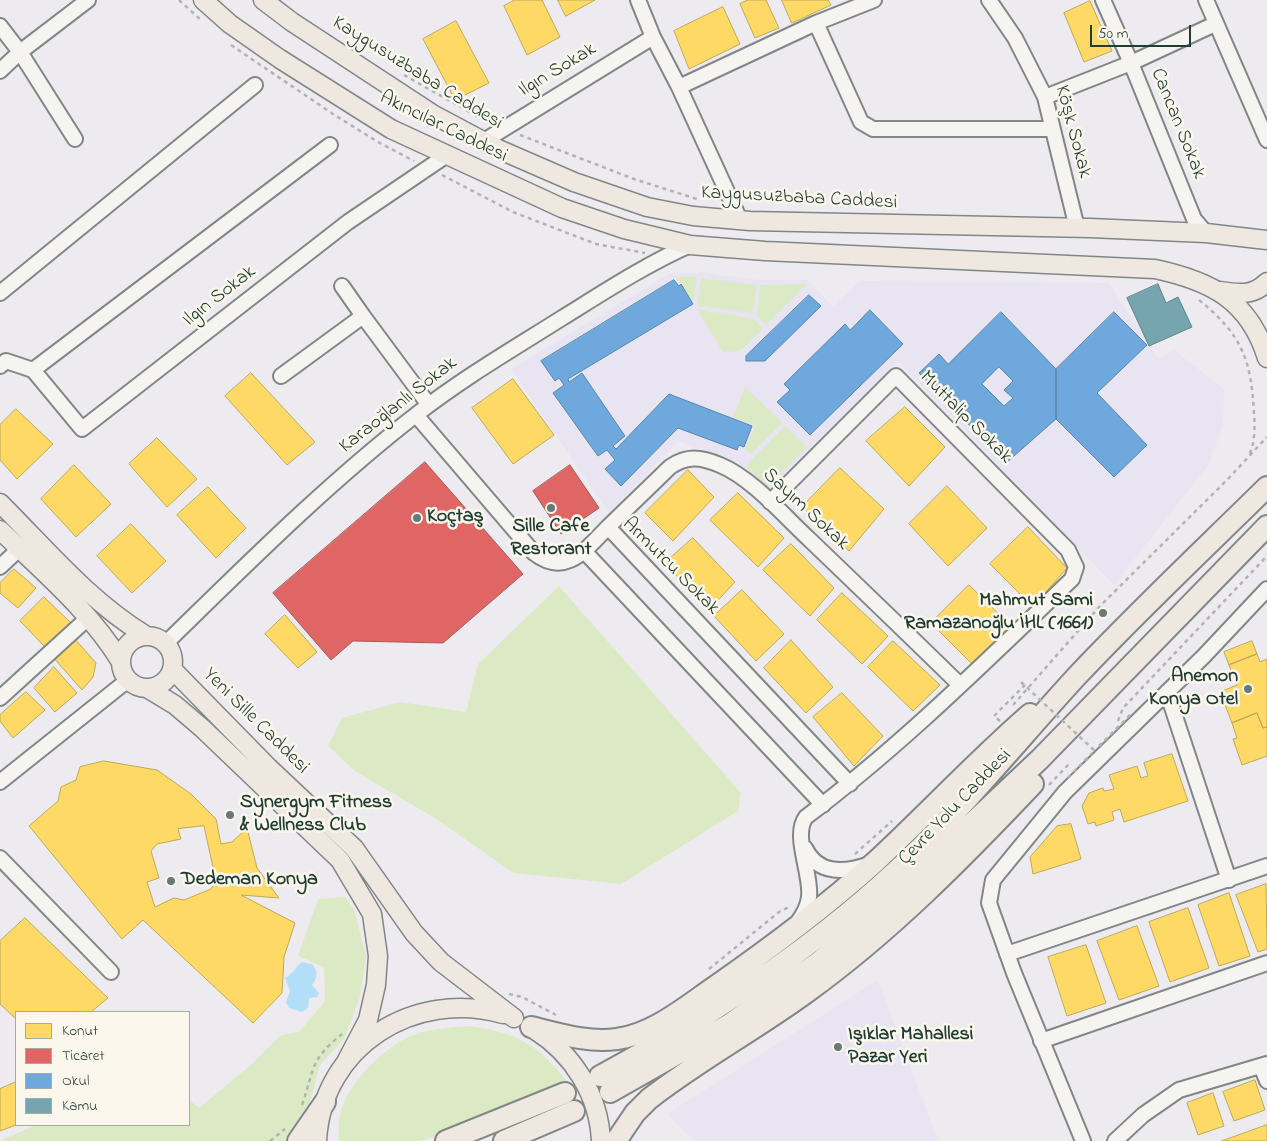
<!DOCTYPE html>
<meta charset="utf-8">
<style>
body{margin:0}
#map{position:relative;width:1267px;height:1141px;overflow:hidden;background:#edebef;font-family:"Indie Flower",sans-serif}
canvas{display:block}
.legend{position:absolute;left:15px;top:1011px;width:175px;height:115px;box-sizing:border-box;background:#fbf7ec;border:1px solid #a3ada2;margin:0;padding:6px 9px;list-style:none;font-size:15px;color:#1f3d34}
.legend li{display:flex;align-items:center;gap:10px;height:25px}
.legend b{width:25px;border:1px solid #a3ada2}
.scale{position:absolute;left:1090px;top:25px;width:101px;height:22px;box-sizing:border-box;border:2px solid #1f3d34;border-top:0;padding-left:6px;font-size:15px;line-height:18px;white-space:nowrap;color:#1f3d34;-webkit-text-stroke:4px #fbf7ec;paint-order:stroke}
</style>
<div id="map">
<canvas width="1267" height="1141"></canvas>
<ul class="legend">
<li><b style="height:14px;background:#ffd966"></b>Konut</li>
<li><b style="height:14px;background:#e06666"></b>Ticaret</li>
<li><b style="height:14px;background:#6fa8dc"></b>Okul</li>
<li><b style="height:14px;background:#76a5af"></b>Kamu</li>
</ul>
<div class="scale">50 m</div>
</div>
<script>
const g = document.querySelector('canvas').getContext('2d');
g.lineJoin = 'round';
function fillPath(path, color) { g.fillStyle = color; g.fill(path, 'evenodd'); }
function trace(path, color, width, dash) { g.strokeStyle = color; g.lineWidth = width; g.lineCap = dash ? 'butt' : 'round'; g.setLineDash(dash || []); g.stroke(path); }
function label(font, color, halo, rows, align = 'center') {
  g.font = font + ' "Indie Flower",sans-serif'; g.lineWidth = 5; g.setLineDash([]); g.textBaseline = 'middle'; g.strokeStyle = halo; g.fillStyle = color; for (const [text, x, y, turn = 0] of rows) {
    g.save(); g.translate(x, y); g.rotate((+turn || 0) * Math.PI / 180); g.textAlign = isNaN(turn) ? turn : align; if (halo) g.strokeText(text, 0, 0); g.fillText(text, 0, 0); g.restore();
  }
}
const built = new Path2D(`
 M706,272l5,2 50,6h47l25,27 27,-26 249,2 49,76 16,-9 50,39 -1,35 -14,40 -95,121 -216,-224 -130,129 -31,-28 -59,-21 -69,72 -98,-144 158,-95z
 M878,980l60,161h-244l-27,-27z`);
const green = new Path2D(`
 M677,277h20l-4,26z
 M701,278l56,7 -4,28 -56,-7z
 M807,284l-41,41 -9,-9 3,-31z
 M697,309l57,10 9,10 -22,21 -18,2z
 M745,387l37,35 -31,32 -6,-5 10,-23 -22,-9z
 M785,426l22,21 -39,40 -22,-21z
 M559,586l182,207 -3,18 -117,73 -107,-11 -81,-56 -78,-46 -27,-25 14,-28 58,-16 66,10 12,-48z
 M345,897l9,12 12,47 -6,41 -16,42 -24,26 -12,45 -23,31h-285l36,-16h153v-26l10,9 53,-44 29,-29 18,-3 26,-31 -1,-34 -26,-11 20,-57z
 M469,1026c50,7 66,17 98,55l-120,52 -28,8h-80c0,-9 -1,-19 1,-27 8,-29 36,-58 61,-73 20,-12 46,-13 68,-15z`);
const water = new Path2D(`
 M302,962l10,2c6,8 6,13 0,21l7,8 -2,4 -8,1 -1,10 -6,4 -13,-4 -3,-6 4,-11 -5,-13c8,-4 10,-11 17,-16z`);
const homes = new Path2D(`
 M515,0h27l18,37 -33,18 -23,-49z
 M558,0h37l-29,16z
 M748,0h18l13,28 -24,10 -15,-34z
 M782,0h46l3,5 -39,18z
 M1090,1l22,50 -28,11 -20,-49z
 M723,7l17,37 -51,25 -15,-38z
 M456,21l33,62 -34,17 -32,-61z
 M251,373l64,69 -28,23 -62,-69z
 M513,379l41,56 -41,29 -41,-56z
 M905,407l40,40 -36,39 -43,-45z
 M16,409l37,35 -36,35 -17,-19v-35z
 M157,438l40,41 -30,28 -38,-43z
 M74,465l37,39 -35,33 -35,-38z
 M840,468l44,41 -35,42 -47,-44z
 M688,470l26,27 -41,44 -28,-28z
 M947,486l40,42 -39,38 -39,-42z
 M208,487l38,41 -30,30 -39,-43z
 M738,493l46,45 -26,29 -48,-47z
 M131,524l35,37 -34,32 -35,-37z
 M1028,527l39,41 -34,39 -43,-43z
 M693,538l42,44 -27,29 -43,-48z
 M791,544l43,44 -24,28 -47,-46z
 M14,569l22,19 -18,20 -18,-15v-10z
 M969,585l43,42 -39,38 -42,-42z
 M742,590l42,44 -28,27 -42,-45z
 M842,593l46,43 -26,28 -45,-44z
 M44,597l27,26 -25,25 -26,-27z
 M285,615l32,37 -19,16 -33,-34z
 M74,638l22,25 -3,14 -11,13 -30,-34z
 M791,640l42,47 -27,26 -42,-45z
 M893,641l47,44 -27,26 -45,-44z
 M1252,641l5,13 -28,11 -5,-13z
 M1257,654l3,8 7,-3v68l-4,1 -6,-15 -25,10 -12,-31 17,-7 -8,-20z
 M54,667l23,26 -22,19 -21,-24z
 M26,692l19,18 -32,28 -13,-17v-6z
 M842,693l41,43 -29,30 -41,-49z
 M1257,713l6,15 4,-1v29l-25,9 -9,-26 4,-1 -5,-15z
 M1172,754l16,47 -64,21 -4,-13 -8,3 2,8 -18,6 -1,-4 -7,2 -6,-18 7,-13 14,-5 1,3 10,-2 -5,-14 28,-9 4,12 7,-2 -4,-13z
 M104,761l53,9 34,24 25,25 5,25 11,-2 15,-14 10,40 22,30 -38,-3 54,28 -11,34 -2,36 -29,30 -110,-103 -21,19 -93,-113 29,-25 3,-14 15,-7 4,-13z
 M1071,824l10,35 -48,15 -3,-17 27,-31z
 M204,826l12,55 -5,8 -27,11 -10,-2 -19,9 -8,-25 12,-4 -8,-27 6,-7 24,-5 -3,-10z
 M1266,884l1,65 -9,3 -22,-57z
 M1229,893l21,63 -31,10 -21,-61z
 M1188,908l21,60 -39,14 -21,-60z
 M25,918l83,80 -17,14h-75v7l-16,-15v-63z
 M1137,926l22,60 -40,14 -22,-59z
 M1086,945l20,58 -39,13 -19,-59z
 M1255,1080l10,30 -31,11 -11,-29z
 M16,1082v43l-16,6v-42z
 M1213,1093l11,33 -26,9 -11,-32z
 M1267,1125v16h-45z`);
const shops = new Path2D(`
 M425,462l98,112 -80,69 -90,-2 -22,19 -58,-67z
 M570,465l29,43 -38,26 -28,-43z`);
const schools = new Path2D(`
 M674,280l5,6 2,-2 12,20 -125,75 1,3 13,-9 43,63 -12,10 3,3 53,-55 83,32 -8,21 -5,-2 -2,5 -59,-22 -57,58 -16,-17 10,-9 -8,-10 -9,6 -45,-63 11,-8 -5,-7 -4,3 -14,-20z
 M809,295l12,11 -56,55h-19v-5z
 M870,310l33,34 -93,91 -33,-33 13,-12 -6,-6 61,-60 5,6z
 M1001,312l55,57v50l-50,44 -87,-90 20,-19 9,10zM999,367l14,14 -9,9 9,8 -9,8 -22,-22z
 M1114,312l33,33 -50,48 50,52 -33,32 -58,-58v-50z`);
const public = new Path2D(`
 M1158,284l8,19 12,-6 14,30 -43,19 -22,-48z`);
const path = new Path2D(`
 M179,0l23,21
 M231,45l102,69 45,28 36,19
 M404,75l85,48
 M520,135l114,44 66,21
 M442,175l71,37 83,32 49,9
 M1199,300c43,35 52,59 55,113 1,13 1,31 -5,42
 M1013,705l87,-99 127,-126 40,-43
 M1000,721l-6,-5 31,-31
 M1118,721l5,-13 144,-152
 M1049,785l19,-20h4
 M855,854l37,-33
 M709,969l70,-57 12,-6
 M509,994l13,3 34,18
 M302,1105c13,-37 7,-44 40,-71
 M270,1141l15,-12`);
const minor = new Path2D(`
 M638,0l15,37 26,50 61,133
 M989,0l26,38 30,59 32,131
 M1103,0l28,63 63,156 12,14
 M1206,0l61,140
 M816,23l45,99 12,7h180
 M0,26l20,26 55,87
 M0,71l20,-19 68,-52
 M679,87l137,-64 58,-23
 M1045,97l86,-34 84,-39
 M484,141l169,-104
 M342,286l21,30
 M0,293l255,-208
 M0,366l6,-5 27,9 297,-225
 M33,370l49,59 266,-207 99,-67
 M281,376l82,-60 66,89
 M416,415l118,138c32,25 52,-4 74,-26l242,257
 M770,502l126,-126 172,174 8,17 -4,12c-86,82 -171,167 -266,238 -14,18 6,58 3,80 -1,9 -6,18 -11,25
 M608,527l62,-60c17,-12 31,-10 50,-2 32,13 64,51 90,75 50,48 100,96 150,145
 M584,551l239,254
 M0,567l19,-18
 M166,643c81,-79 162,-160 251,-229 46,-36 96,-65 145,-96 42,-26 83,-53 128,-73
 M1167,692l62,188
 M0,698l89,-81
 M0,782l128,-102
 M805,848c13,27 39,25 65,16
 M0,858l111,114
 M1007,954l260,-88
 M1041,1041l226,-78
 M1261,1066l6,15
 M1083,1141l-69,-168 -25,-70 4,-23 72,-88 139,-136 63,-67
 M1115,1141l28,-26 36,-25 88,-26`);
const major = new Path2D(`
 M203,0l27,24 50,35 111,70 171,79 62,21 66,16 75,6 390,18c56,12 94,31 112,89
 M263,0l29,22 142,93 64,34 76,33 73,25 46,9 57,5 340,7 116,5 61,7
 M1220,291c19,3 33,5 47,-9
 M0,503c46,46 89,98 145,132
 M0,530c42,41 90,81 121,132
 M121 662a26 26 0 1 1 52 0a26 26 0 1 1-52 0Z
 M173,670l96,98 85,80 60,85 27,29 73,56
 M147,688l28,17 27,23 138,132 32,54 6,42 -2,29 -8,35 -22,42
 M535,1030c38,24 64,65 66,111
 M317,1141c5,-95 97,-152 186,-127`);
const highway = new Path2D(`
 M531,1027c29,7 57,16 86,12 36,-5 67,-31 96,-51 56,-39 111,-80 161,-125 53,-49 102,-102 156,-149
 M600,1076c112,-60 221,-132 312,-220 58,-56 109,-119 164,-179 61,-65 127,-127 191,-190
 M610,1092l120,-68 89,-62 54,-45 167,-158 227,-233
 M298,1141l27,-39
 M446,1141l119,-48
 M504,1141l70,-30
 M616,1141l19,-28 14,-14c50,-39 106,-69 158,-107 83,-60 155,-133 226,-208`);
const pathBridge = new Path2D(`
 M1021,682l76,71
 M1099,746l31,-31
 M1068,778l24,-25`);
const markers = [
 [551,508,5,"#677a75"],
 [417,518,5,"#677a75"],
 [1103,613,5,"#677a75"],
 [1248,689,5,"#677a75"],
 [230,815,5,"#677a75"],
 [171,881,5,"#677a75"],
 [838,1047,5,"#677a75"]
];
const streetNames = [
 ["Ilgın Sokak",558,71,-31],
 ["Kaygusuzbaba Caddesi",417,74,32],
 ["Cancan Sokak",1177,124,68],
 ["Akıncılar Caddesi",443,128,26],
 ["Köşk Sokak",1072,132,75],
 ["Kaygusuzbaba Caddesi",799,199,3],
 ["Ilgın Sokak",220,297,-38],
 ["Karaoğlanlı Sokak",399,406,-38],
 ["Muttalip Sokak",965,418,45],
 ["Sayım Sokak",805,510,43],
 ["Armutcu Sokak",670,567,45],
 ["Yeni Sille Caddesi",255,722,45],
 ["Çevre Yolu Caddesi",956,808,-46]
];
const poiNames = [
 ["Koçtaş",427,518],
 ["Sille Cafe",551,528,"center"],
 ["Restorant",551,551,"center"],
 ["Mahmut Sami",1093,602,"right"],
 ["Ramazanoğlu İHL (1661)",1093,625,"right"],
 ["Anemon",1238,678,"right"],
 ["Konya Otel",1238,701,"right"],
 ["Synergym Fitness",240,804],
 ["& Wellness Club",240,827],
 ["Dedeman Konya",181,881],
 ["Işıklar Mahallesi",848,1036],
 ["Pazar Yeri",848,1059]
];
fillPath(built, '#e8e4f2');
fillPath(green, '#dbeac4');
fillPath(water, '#b2def7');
fillPath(homes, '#ffd966');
trace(homes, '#bcaa57', 1);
fillPath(shops, '#e06666');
trace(shops, '#a65a57', 1);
fillPath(schools, '#6fa8dc');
trace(schools, '#5788aa', 1);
fillPath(public, '#76a5af');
trace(public, '#5c868a', 1);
trace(minor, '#818686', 18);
trace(major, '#818686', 21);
trace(highway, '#818686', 24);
trace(path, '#b1b3b1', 2.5, [4, 4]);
trace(minor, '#f5f4f1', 14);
trace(major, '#eee8e1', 18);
trace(highway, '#eee8e1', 20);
trace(pathBridge, '#b1b3b1', 2.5, [4, 4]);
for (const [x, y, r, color] of markers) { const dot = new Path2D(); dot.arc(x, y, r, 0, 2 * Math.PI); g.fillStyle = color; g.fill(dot); trace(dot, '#fbf7ec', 2); }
label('20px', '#1f3d34', '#fbf7ec', streetNames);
label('bold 20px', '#1f3d34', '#fbf7ec', poiNames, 'left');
</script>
